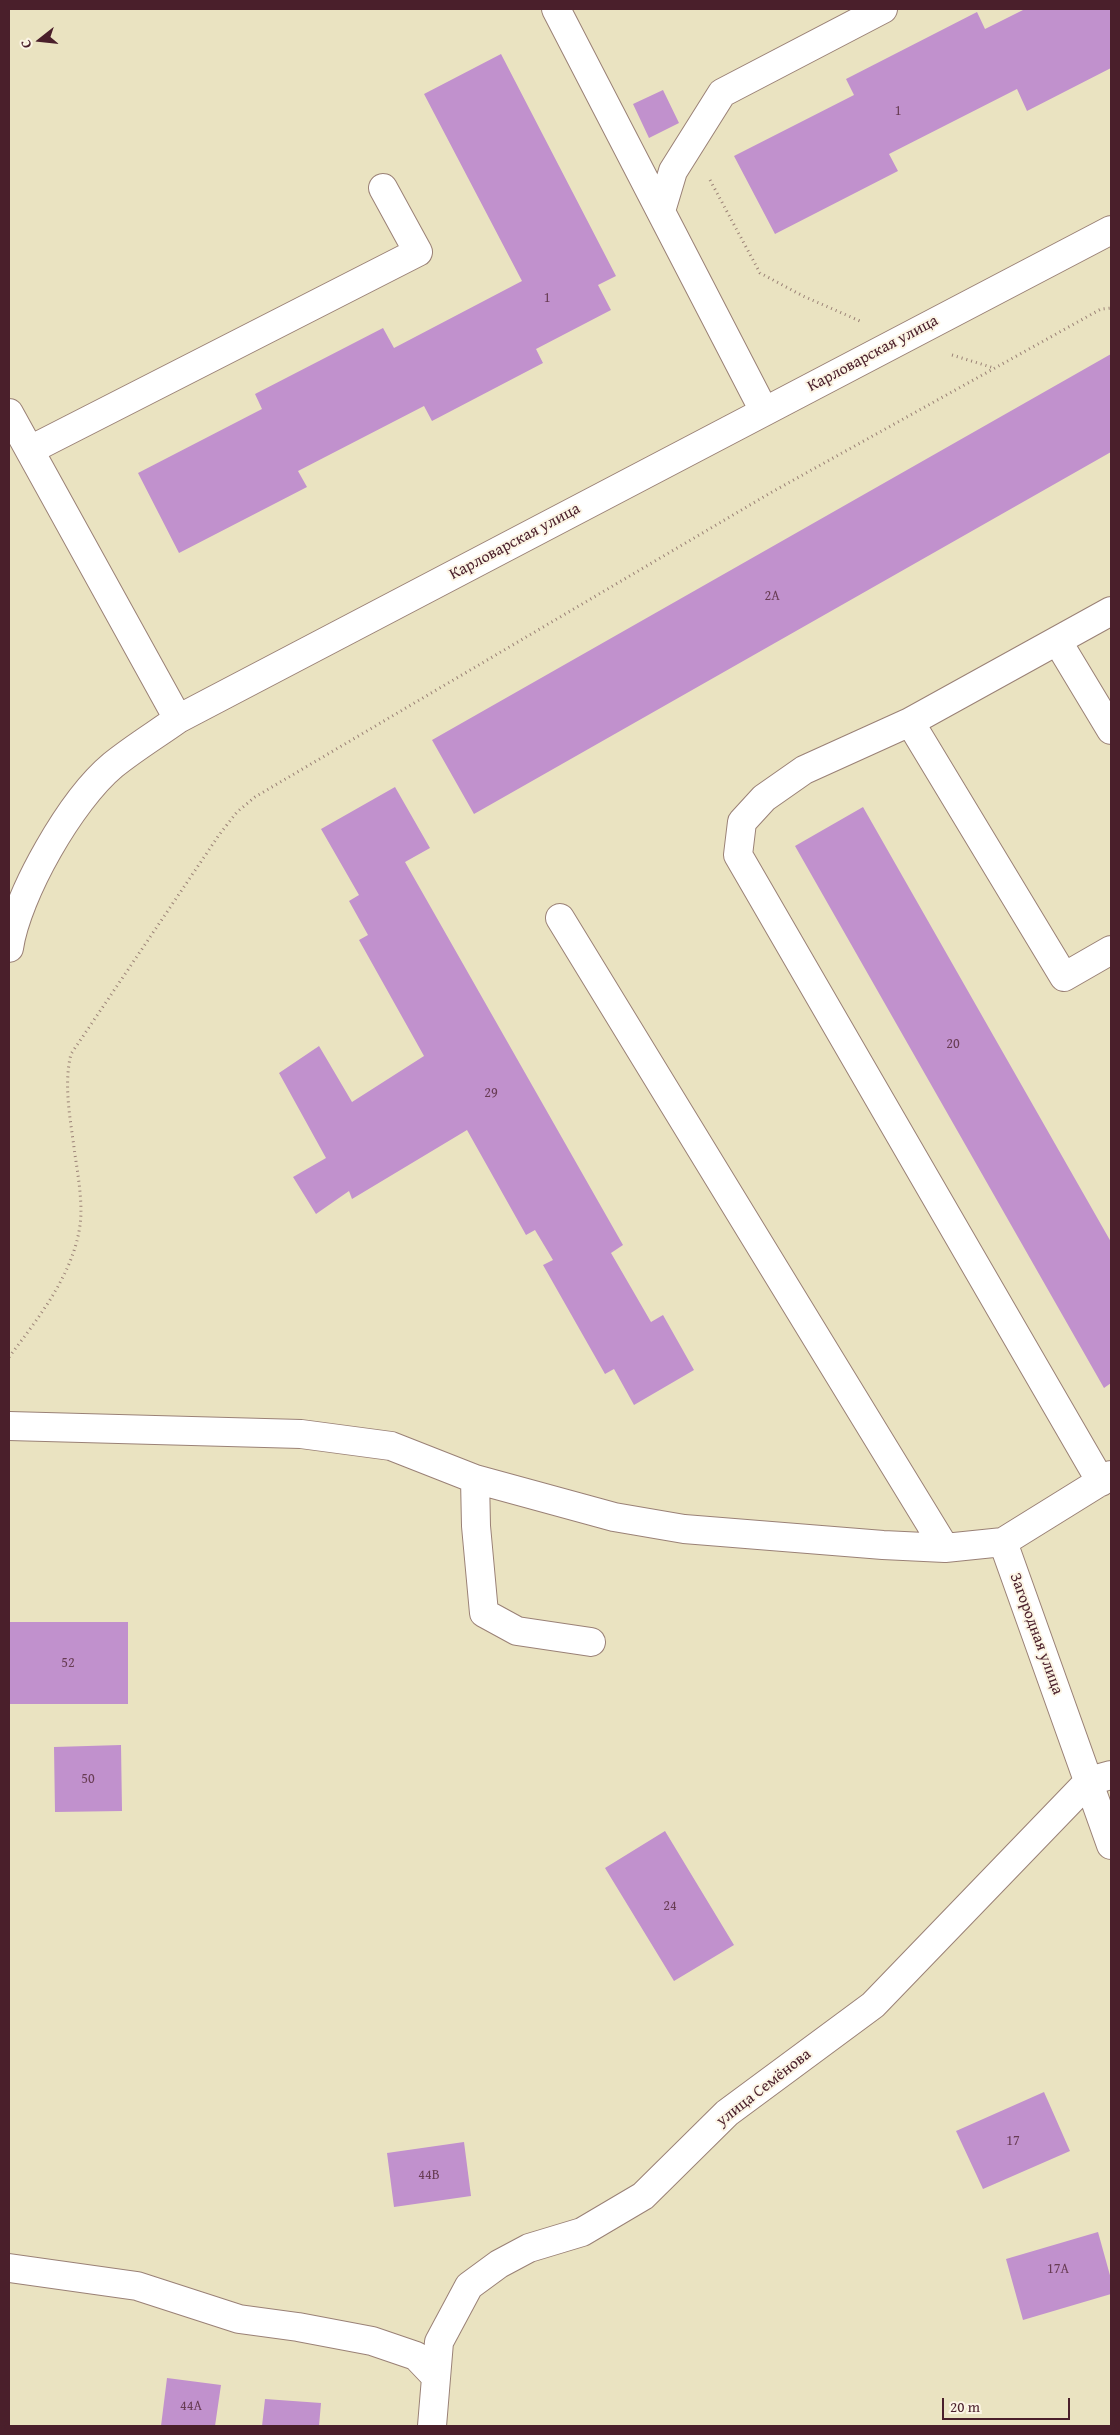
<!DOCTYPE html>
<meta charset="utf-8">
<style>
body{margin:0}
#map{position:relative;width:1120px;height:2435px;overflow:hidden;background:#eae3c1;font-family:"Gentium Book Plus",serif}
canvas{display:block}
.frame{position:absolute;inset:0;border:10px solid #4a1f2b;pointer-events:none}
.north{position:absolute;left:15px;top:15px;width:50px;height:50px;-webkit-text-stroke:4px #fcf5e5;paint-order:stroke;rotate:254deg;font-size:14px;font-weight:700;line-height:20px;text-align:center;color:#4a1f2b}
.north::after{content:'';display:block;margin:auto;width:18px;height:22px;background:#4a1f2b;clip-path:polygon(50% 0,100% 100%,50% 72%,0 100%)}
.scale{position:absolute;left:942px;top:2398px;width:128px;height:22px;box-sizing:border-box;border:2px solid #4a1f2b;border-top:0;padding-left:6px;font-size:15px;line-height:18px;white-space:nowrap;color:#4a1f2b;-webkit-text-stroke:4px #fcf5e5;paint-order:stroke}
</style>
<div id="map">
<canvas width="1120" height="2435"></canvas>
<div class="frame"></div>
<div class="north">С</div>
<div class="scale">20 m</div>
</div>
<script>
const g = document.querySelector('canvas').getContext('2d');
g.lineJoin = 'round';
function fillPath(path, color) { g.fillStyle = color; g.fill(path, 'evenodd'); }
function trace(path, color, width, dash) { g.strokeStyle = color; g.lineWidth = width; g.lineCap = dash ? 'butt' : 'round'; g.setLineDash(dash || []); g.stroke(path); }
function label(font, color, halo, rows, align = 'center') {
  g.font = font + ' "Gentium Book Plus",serif'; g.lineWidth = 4; g.setLineDash([]); g.textBaseline = 'middle'; g.strokeStyle = halo; g.fillStyle = color; for (const [text, x, y, turn = 0] of rows) {
    g.save(); g.translate(x, y); g.rotate((+turn || 0) * Math.PI / 180); g.textAlign = isNaN(turn) ? turn : align; if (halo) g.strokeText(text, 0, 0); g.fillText(text, 0, 0); g.restore();
  }
}
const building = new Path2D(`
 M1025,9h86v59l-84,43 -10,-22 -128,65 9,17 -123,63 -41,-78 120,-61 -8,-16 131,-67 8,17z
 M501,54l115,222 -18,9 13,25 -75,39 7,14 -111,58 -8,-15 -126,65 9,16 -128,66 -41,-80 124,-64 -7,-15 128,-66 11,20 128,-67 -98,-187z
 M663,90l16,33 -30,15 -16,-34z
 M1111,354v98l-637,362 -42,-74z
 M395,787l35,61 -25,14 218,383 -12,8 40,69 12,-7 31,55 -60,35 -20,-36 -9,5 -62,-109 10,-5 -18,-30 -9,5 -59,-105 -115,69 -3,-8 -33,23 -23,-37 33,-19 -47,-85 40,-27 33,56 72,-46 -65,-116 9,-5 -19,-34 10,-6 -38,-66z
 M863,807l248,435v141l-7,5 -309,-542z
 M9,1622h119v82h-119z
 M121,1745l1,66 -67,1 -1,-65z
 M665,1831l69,114 -60,36 -69,-113z
 M1044,2092l26,59 -87,38 -27,-58z
 M464,2142l7,54 -77,11 -7,-54z
 M1098,2232l13,47v15l-88,26 -17,-61z
 M167,2378l54,7 -6,41h-54z
 M265,2399l56,4 -2,23h-57z`);
const path = new Path2D(`
 M710,180l50,93 43,23 57,25
 M952,355l42,13
 M9,1357c31,-41 71,-91 72,-145 0,-18 -3,-38 -6,-57 -4,-33 -12,-69 -4,-101l148,-219 18,-23 18,-15 517,-305 329,-183 10,-1`);
const minor = new Path2D(`
 M556,9l208,402
 M661,211l12,-40 49,-78 161,-84
 M9,413l169,306
 M30,450l388,-198 -35,-64
 M1058,642l53,88
 M910,722l154,255 47,-27
 M560,918l385,630
 M9,948c8,-54 62,-148 104,-183 21,-17 44,-31 65,-46l933,-489
 M9,1426l292,8 90,12 84,33 139,38 70,12 199,16 62,3 58,-6 108,-67
 M475,1479l1,47 8,87 33,18 74,11
 M1101,1482l-363,-627 4,-33 22,-24 40,-28 106,-48 201,-111
 M1003,1542l108,303
 M9,2268l128,18 102,33 59,8 74,14 44,15 20,21
 M432,2426l7,-84 30,-56 30,-22 30,-16 53,-16 61,-36 84,-83 146,-108 216,-224 22,-6`);
const numberNames = [
 ["1",898,111],
 ["1",547,298],
 ["2А",772,596],
 ["20",953,1044],
 ["29",491,1093],
 ["52",68,1663],
 ["50",88,1779],
 ["24",670,1906],
 ["17",1013,2141],
 ["44В",429,2175],
 ["17А",1058,2269],
 ["44А",191,2406]
];
const streetNames = [
 ["Карловарская улица",873,354,-28],
 ["Карловарская улица",515,542,-28],
 ["Загородная улица",1036,1634,70],
 ["улица Семёнова",764,2088,-38]
];
fillPath(building, '#c191cd');
trace(minor, '#9a8176', 30);
trace(path, '#9a8176', 3, [1, 4]);
trace(minor, '#fff', 28);
label('14px', '#683c54', null, numberNames);
label('16px', '#4a1f2b', '#fcf5e5', streetNames);
</script>
